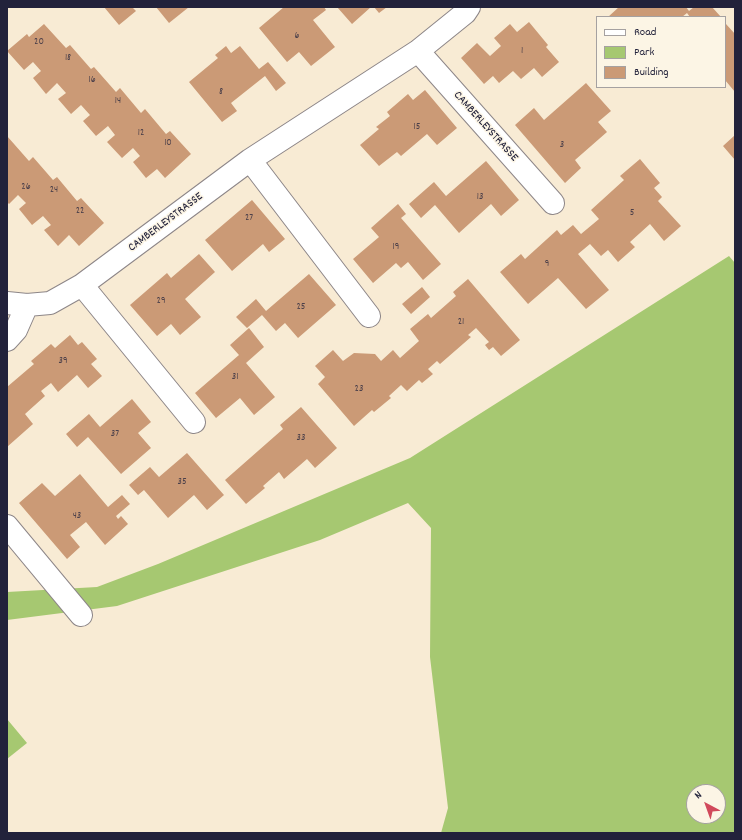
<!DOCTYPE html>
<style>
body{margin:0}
#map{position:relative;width:742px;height:840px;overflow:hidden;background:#f8ebd4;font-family:Dekko,sans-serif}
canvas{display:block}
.frame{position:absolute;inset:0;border:8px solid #22223b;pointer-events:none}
.legend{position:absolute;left:596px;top:16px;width:130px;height:72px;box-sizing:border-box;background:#fcf5e5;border:1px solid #a5a1a1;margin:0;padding:5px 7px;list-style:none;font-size:12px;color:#22223b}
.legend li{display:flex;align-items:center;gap:8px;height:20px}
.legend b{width:20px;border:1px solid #a5a1a1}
.north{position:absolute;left:686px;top:784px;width:40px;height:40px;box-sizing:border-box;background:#fcf5e5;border:1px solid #a5a1a1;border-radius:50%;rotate:319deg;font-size:11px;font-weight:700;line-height:16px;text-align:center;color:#22223b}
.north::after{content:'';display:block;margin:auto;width:14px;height:18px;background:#d1495b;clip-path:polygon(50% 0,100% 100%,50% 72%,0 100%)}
</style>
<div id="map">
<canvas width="742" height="840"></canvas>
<div class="frame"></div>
<ul class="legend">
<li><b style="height:5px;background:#fff"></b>Road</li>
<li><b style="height:11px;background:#a6c871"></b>Park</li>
<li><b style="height:11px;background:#cb9a76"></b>Building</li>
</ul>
<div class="north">N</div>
</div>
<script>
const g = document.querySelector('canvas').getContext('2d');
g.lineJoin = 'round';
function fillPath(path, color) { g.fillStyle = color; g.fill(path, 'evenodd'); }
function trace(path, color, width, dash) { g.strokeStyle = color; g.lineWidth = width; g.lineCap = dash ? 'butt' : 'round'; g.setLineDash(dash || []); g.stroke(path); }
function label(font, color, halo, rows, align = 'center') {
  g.font = font + ' Dekko,sans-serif'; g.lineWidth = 3; g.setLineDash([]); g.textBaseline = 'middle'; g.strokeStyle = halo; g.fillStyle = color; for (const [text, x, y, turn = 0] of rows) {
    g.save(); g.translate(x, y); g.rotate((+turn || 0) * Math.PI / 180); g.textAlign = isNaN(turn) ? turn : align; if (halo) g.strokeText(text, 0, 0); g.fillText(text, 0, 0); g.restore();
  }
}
const green = new Path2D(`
 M729,256l6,7v570h-294l7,-25 -18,-151 1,-129 -23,-25 -88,37 -203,66 -110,14v-28l90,-5 61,-23 252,-106zM694,792h24v24h-24z
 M7,719l20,24 -20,16z`);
const building = new Path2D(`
 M104,7h28l4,4 -17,14z
 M156,7h33l-20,16z
 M284,7h40l2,3 -13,10 22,27 -24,19 -12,-14 -12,10 -28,-34z
 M337,7h34l-19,17z
 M374,7h13l-8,6z
 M619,7h67l3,4 5,-4h18l9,10h-31l-3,-4 -5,4h-74z
 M529,22l19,23 -2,2 13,15 -17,15 -8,-9 -13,11 -8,-8 -14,12 -6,-7 -9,8 -23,-26 16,-15 13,13 11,-10 -7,-8 16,-14 7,8z
 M44,24l22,24 4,-3 21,24 3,-2 22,25 4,-4 21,25 4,-4 21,25 4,-3 21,23 -26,24 -8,-9 -11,9 -13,-16 7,-6 -7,-8 -11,10 -15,-16 8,-7 -7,-9 -12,10 -13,-15 7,-6 -9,-10 -10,9 -13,-15 8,-6 -9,-10 -11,11 -13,-16 8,-7 -8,-9 -9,8 -17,-19 20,-17 2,3z
 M726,24l9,10v58l-10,-12z
 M226,46l5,7 9,-7 19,23 9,-7 18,21 -10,8 -11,-15 -34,27 6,8 -15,11 -33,-40 29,-24 -3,-3z
 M586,83l25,28 -13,11 9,10 -32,28 6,8 -16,15 -50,-58 19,-17 10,12z
 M425,90l32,38 -20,17 -10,-11 -26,22 -4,-4 -18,14 -19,-21 19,-16 -3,-2 14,-11 -3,-4 21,-18 5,6z
 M735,135v25l-12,-14z
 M7,136l22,25 4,-4 20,23 4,-3 20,24 4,-3 23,25 -25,23 -10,-11 -11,11 -14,-16 7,-5 -8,-9 -11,9 -13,-16 7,-6 -8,-8 -9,9 -2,-2z
 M640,159l20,24 -6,5 8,9 -4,4 23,25 -17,15 -14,-17 -20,18 5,5 -17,15 -10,-12 -7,6 -11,-12 -12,10 31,36 -23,19 -28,-31 -30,26 -28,-32 21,-18 4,5 32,-29 4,5 12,-10 8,9 18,-15 -8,-9 33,-30 -4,-4z
 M486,161l33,39 -18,16 -10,-12 -32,29 -24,-28 -14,13 -12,-14 25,-22 12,14z
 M252,200l33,39 -16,13 -6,-8 -31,27 -27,-31z
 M398,204l8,10 -5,4 40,46 -18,16 -15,-18 -7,6 -5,-5 -23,20 -20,-24 26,-22 -8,-9z
 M199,254l16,18 -30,27 16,18 -21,18 -9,-11 -14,12 -27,-31 37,-32 4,5z
 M309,274l27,31 -38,33 -13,-15 -9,8 -14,-16 -15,13 -11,-11 20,-18 10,12z
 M468,279l52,61 -19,16 -8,-9 -4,3 -4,-5 4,-3 -13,-14 -8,7 3,2 -31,27 -3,-3 -9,8 5,5 -11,9 -3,-3 -12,11 -6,-6 -12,11 2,2 -17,14 -2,-2 -18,16 -36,-42 7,-7 -10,-11 18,-16 10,11 11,-8 21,1 6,7 12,-11 7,8 19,-17 -9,-12 18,-15 3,4 25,-22 -3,-4z
 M422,287l8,10 -19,17 -9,-10z
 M249,328l15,19 -18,16 29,34 -21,18 -14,-17 -24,20 -21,-25 44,-38 -9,-10z
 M70,335l8,10 4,-3 15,17 -6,5 11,12 -14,12 -11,-13 -19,17 -7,-9 -10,8 4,5 -20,18 8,10 -26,23v-60l27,-23 -3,-3 20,-17 4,4z
 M132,399l19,23 -13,11 13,15 -30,26 -33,-37 -11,10 -11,-13 23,-20 11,13z
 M301,407l36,41 -22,20 -8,-9 -23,20 -5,-7 -16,14 2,2 -19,16 -21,-24 58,-51 -3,-4z
 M187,453l37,42 -17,15 -13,-15 -26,23 -24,-28 -6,5 -9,-10 21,-18 9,10z
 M80,474l28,33 14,-12 8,9 -14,12 2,3 3,-3 7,8 -23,21 -19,-23 -16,13 10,12 -13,12 -48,-56 23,-20 13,13z`);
const minor = new Path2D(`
 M418,51l135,152
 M250,160l119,156
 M82,285l112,137
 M7,303l20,2 23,-2 32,-18 168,-125 168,-109 47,-38 4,-6
 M7,340l9,-10 11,-25
 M7,526l74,89`);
const numberNames = [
 ["6",297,37],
 ["20",39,43],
 ["1",522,52],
 ["18",68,59],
 ["16",92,81],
 ["8",221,93],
 ["14",118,102],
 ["15",417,128],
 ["12",141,134],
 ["10",168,144],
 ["3",562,146],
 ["26",26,188],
 ["24",54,191],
 ["13",480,198],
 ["22",80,212],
 ["5",632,214],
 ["27",249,219],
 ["19",396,248],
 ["9",547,265],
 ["29",161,302],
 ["25",301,308],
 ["21",461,323],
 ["39",63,362],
 ["31",235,378],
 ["23",359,390],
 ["37",115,435],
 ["33",301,439],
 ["35",182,483],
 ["43",77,517]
];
const streetNames = [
 ["CAMBERLEYSTRASSE",485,127,48],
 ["CAMBERLEYSTRASSE",166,223,-37]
];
fillPath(green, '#a6c871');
fillPath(building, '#cb9a76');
trace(minor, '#8d8688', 24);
trace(minor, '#fff', 22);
label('10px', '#4c404a', null, numberNames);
label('12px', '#22223b', '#fcf5e5', streetNames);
</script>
